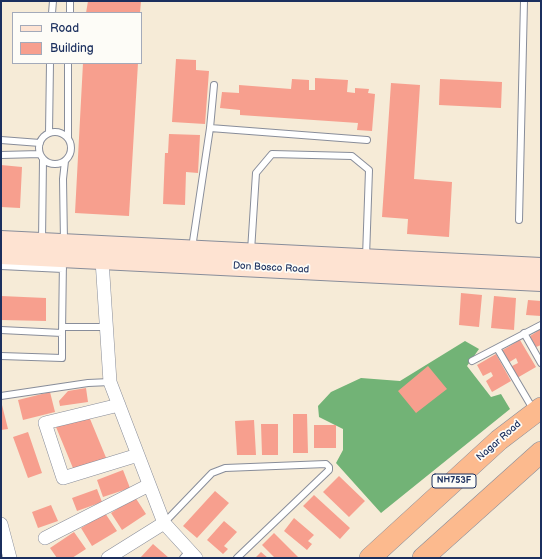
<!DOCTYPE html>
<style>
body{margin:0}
#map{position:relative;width:542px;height:559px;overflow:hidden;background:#f6ebd7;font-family:"Balsamiq Sans",sans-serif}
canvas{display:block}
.frame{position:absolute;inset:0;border:2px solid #1b2f5e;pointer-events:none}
.legend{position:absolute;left:12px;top:12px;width:130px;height:52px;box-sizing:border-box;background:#fdfcf7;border:1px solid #a3aaba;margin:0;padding:5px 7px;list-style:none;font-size:12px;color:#1b2f5e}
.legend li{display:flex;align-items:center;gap:8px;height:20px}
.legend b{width:20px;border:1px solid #a3aaba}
</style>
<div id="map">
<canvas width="542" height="559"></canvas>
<div class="frame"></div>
<ul class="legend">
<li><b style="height:5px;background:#fee3d2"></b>Road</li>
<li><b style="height:11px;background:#f79f8e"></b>Building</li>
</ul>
</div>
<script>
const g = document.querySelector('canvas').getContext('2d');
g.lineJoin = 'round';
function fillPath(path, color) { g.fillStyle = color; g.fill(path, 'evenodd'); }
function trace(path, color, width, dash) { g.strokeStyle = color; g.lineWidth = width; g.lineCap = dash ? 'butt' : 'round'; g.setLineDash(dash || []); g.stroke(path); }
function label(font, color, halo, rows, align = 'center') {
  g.font = font + ' "Balsamiq Sans",sans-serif'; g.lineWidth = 3.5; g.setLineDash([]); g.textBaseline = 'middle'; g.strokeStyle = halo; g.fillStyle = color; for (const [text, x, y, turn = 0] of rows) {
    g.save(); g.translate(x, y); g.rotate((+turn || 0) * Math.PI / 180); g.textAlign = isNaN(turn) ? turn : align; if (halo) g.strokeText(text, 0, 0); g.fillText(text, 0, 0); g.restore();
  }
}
const forest = new Path2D(`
 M465,341l14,8 -12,17 24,31 10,-3 9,15 -129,104 -45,-50 7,-13v-21l-24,-12 -1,-11 13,-14 30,-14 39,3z`);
const building = new Path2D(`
 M88,1h53l-1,12h-54z
 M176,59l20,1v10l13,1 -4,53 -33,-2z
 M83,63h55l-9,153 -54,-3z
 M315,78l33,2 -1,12 8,1v-5l14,1 -1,4 7,1 -3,37 -15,-1 1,-7 -118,-8v-5l-20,-2 2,-16 17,1v-8l52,4 1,-10 17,1v10h6z
 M440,79l62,3 -1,26 -62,-3z
 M391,83l29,2 -6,94 38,3 -3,55 -42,-3 1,-15 -26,-2z
 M169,134l31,1 -2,38 -12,-1 -1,33 -22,-1 2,-51h3z
 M1,165l21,2 -2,41 -19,-1z
 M461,293l21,2 -3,32 -20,-2z
 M1,296l45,2v23l-45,-1z
 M494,296l22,2 -2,32 -23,-2z
 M528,300l13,1v15l-15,-1z
 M541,329v16l-5,2 -6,-11z
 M520,340l16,27 -19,11 -7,-11 8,-4 -2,-5 -8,5 -7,-12z
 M496,354l15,27 -19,11 -6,-11 7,-5 -2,-4 -8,4 -6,-11z
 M428,366l19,23 -31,24 -18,-22z
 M86,388l2,14 -28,4 -1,-5 9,-10z
 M50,392l5,20 -32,8 -5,-20z
 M1,401l7,28 -7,1z
 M88,414l19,46 -32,13 -19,-46z
 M293,414h14l1,39h-15z
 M254,420l2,35h-19l-2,-34z
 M261,424h17v31h-16z
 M314,425h22v23h-22z
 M28,432l14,41 -14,5 -15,-41z
 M123,470l7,18 -27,9 -6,-17z
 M339,476l26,25 -16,16 -26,-25z
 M97,489l5,13 -25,9 -5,-13z
 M215,491l14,12 -32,35 -14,-12z
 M314,495l36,33 -10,11 -37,-33z
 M135,497l11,17 -24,16 -11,-17z
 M51,505l7,16 -20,7 -6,-16z
 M105,513l12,18 -25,15 -11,-18z
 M294,518l20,17 -6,6 4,3 -5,6 -23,-19z
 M224,521l13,11 -13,14 4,3 -5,5 -16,-14z
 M74,532l12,17 -14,9h-15l-7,-10z
 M274,533l24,24v1h-23l-13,-13z
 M153,544l16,14h-29z
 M261,552l7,6h-13z`);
const service = new Path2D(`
 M52,13l1,-12
 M70,13v-12
 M210,128l157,12
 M39 148a16 16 0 1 1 32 0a16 16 0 1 1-32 0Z
 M49,133l1,-70
 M68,138v-75
 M1,140l39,3
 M1,155l39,-1
 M519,220l5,-219
 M42,241l1,-82
 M64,242l-1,-63 2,-18
 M192,248l18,-120 4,-43
 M251,251l5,-78 16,-19 80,2 17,14 -3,87
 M1,266l62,3
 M63,327h43
 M1,330l61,3 1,-73
 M524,333l17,30
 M497,348l36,61
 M1,356l61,2v-25
 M472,361l69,-36
 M1,396l87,-13 22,-1
 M164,523l48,-50 13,-5 101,-4 3,3v3l-92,88
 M183,558l6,-7`);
const minor = new Path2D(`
 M102,260l8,122 54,141 32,35
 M119,405l-74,18 18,55 75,-23
 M1,524l9,34
 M45,538l104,-53
 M108,558l56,-35`);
const secondary = new Path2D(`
 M1,240l540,27
 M1,255l540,27`);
const trunk = new Path2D(`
 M370,558l129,-118 42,-32
 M423,558l118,-106`);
const shields = [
 [454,481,44]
];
const shieldNames = [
 ["NH753F",454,481]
];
const streetNames = [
 ["Don Bosco Road",271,268,3],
 ["Nagar Road",499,441,-41]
];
fillPath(forest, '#72b376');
fillPath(building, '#f79f8e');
trace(service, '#888d9a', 8);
trace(minor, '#888d9a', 14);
trace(secondary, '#888d9a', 20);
trace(trunk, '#888d9a', 22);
trace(service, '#fff', 6);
trace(minor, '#fff', 13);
trace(secondary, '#fee3d2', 18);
trace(trunk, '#fcba8e', 21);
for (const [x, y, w] of shields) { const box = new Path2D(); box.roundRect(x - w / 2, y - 7, w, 14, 3); g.fillStyle = '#fdfcf7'; g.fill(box); trace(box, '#1b2f5e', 1); }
label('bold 9px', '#1b2f5e', null, shieldNames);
label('10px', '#1b2f5e', '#fdfcf7', streetNames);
</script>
